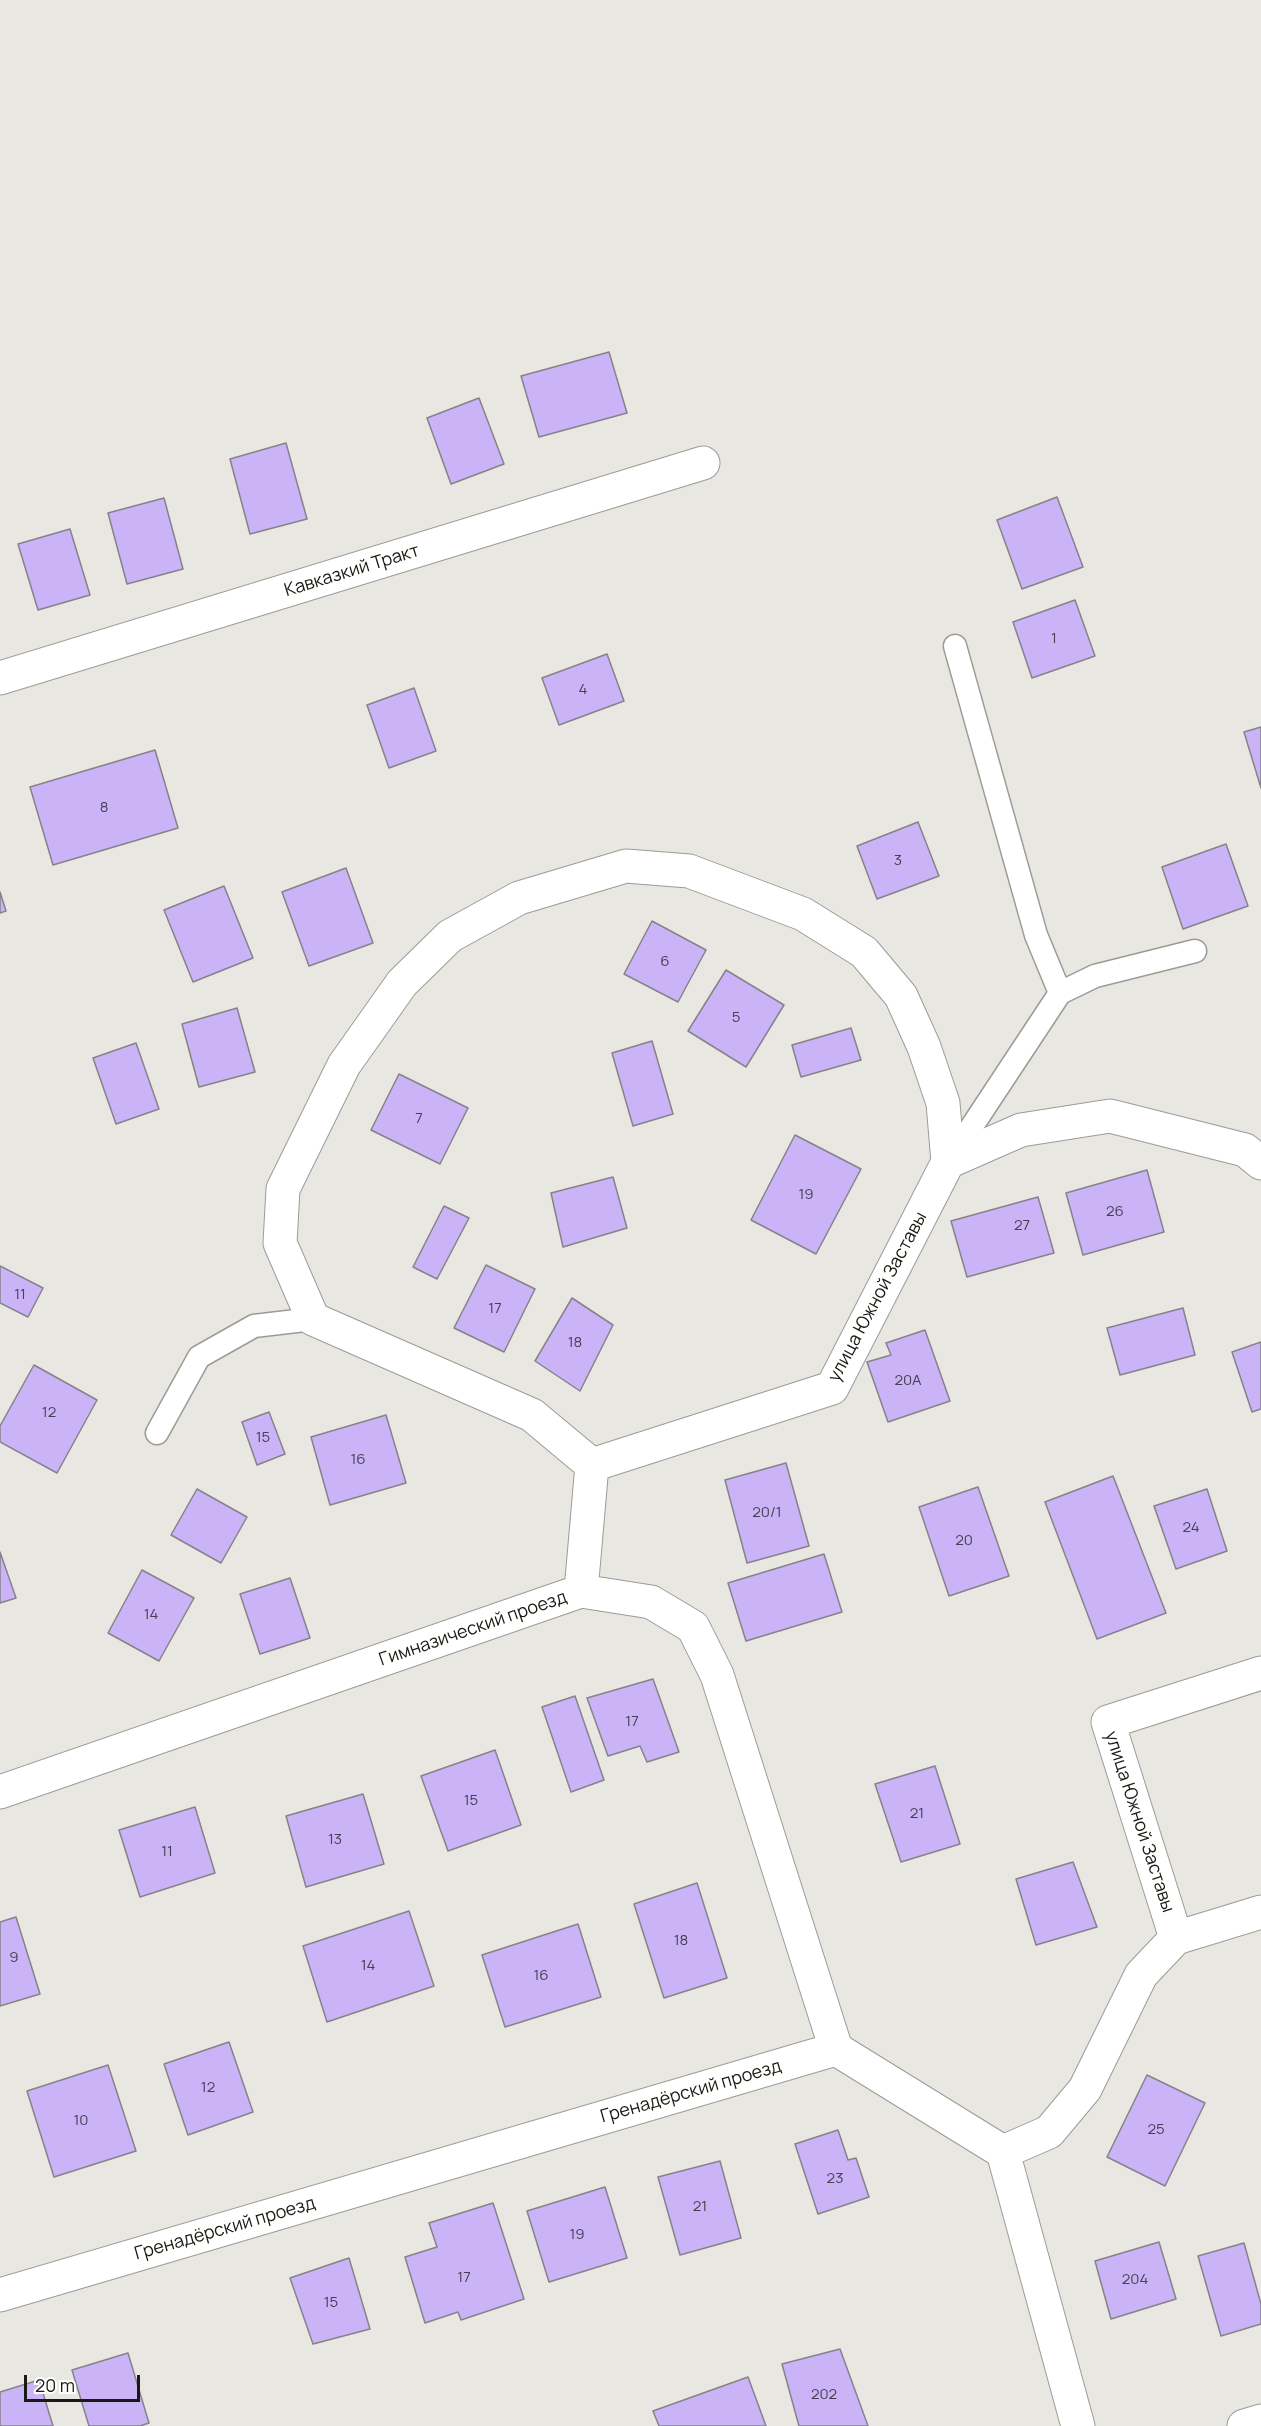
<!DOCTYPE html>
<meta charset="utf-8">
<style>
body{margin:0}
#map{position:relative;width:1261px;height:2426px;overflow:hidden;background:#e8e7e1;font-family:Manrope,sans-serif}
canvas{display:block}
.scale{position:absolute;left:24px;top:2375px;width:116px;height:27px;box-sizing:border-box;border:3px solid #191917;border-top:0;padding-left:8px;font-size:18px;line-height:21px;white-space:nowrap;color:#191917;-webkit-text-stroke:4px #fffffe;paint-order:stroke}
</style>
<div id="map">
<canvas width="1261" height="2426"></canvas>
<div class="scale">20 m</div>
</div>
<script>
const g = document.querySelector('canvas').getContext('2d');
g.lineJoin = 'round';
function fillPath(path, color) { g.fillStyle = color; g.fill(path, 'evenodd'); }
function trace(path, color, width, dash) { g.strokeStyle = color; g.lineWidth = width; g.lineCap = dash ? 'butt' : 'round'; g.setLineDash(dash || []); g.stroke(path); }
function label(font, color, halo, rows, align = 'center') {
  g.font = font + ' Manrope,sans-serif'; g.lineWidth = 6; g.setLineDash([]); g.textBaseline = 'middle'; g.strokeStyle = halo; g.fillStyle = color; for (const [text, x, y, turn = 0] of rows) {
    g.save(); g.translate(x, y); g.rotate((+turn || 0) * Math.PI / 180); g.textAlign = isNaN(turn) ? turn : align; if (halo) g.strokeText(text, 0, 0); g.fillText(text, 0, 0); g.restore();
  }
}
const building = new Path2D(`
 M609,352l18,61 -88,24 -18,-61z
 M479,398l25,66 -53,20 -24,-66z
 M286,443l21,76 -57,15 -20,-75z
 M1057,497l26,70 -61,22 -25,-69z
 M164,498l19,71 -56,15 -19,-71z
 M70,529l20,66 -52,15 -20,-66z
 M1075,600l20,56 -63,22 -19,-56z
 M607,654l17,47 -65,24 -17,-47z
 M414,688l22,63 -47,17 -22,-63z
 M1261,727v61l-17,-56z
 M155,750l23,78 -125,37 -23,-78z
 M918,822l21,54 -62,23 -20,-53z
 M1226,844l22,62 -65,23 -21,-62z
 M346,868l27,75 -64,23 -27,-74z
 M224,886l29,72 -60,24 -29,-72z
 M0,892l6,19 -6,2z
 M652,921l54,29 -28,52 -54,-28z
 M726,970l58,35 -38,62 -58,-36z
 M237,1008l18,64 -56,15 -17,-63z
 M851,1028l10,32 -60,17 -9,-32z
 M652,1041l21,73 -40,12 -21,-73z
 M136,1043l23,66 -43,15 -23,-66z
 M399,1074l69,34 -28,56 -69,-34z
 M795,1135l66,34 -45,85 -65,-34z
 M1147,1170l17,62 -81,23 -17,-62z
 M613,1177l14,51 -64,19 -12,-54z
 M1038,1197l16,56 -87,24 -16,-56z
 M444,1206l25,12 -32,61 -24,-12z
 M486,1265l49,24 -31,63 -50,-24z
 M0,1266l43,22 -15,29 -28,-14z
 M572,1298l41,27 -33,66 -45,-30z
 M1183,1308l12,47 -75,20 -13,-47z
 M925,1330l25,71 -62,21 -21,-60 24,-7 -5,-12z
 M1261,1342v67l-9,3 -20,-60z
 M34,1365l63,35 -40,73 -57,-31v-16z
 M269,1412l16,42 -28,11 -15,-43z
 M386,1415l20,68 -76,22 -19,-68z
 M786,1463l23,83 -62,17 -22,-83z
 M1113,1476l53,137 -69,26 -52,-137z
 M978,1487l31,89 -60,20 -30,-89z
 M197,1489l50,28 -26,46 -50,-28z
 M1207,1489l20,62 -51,18 -22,-63z
 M0,1552l16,46 -16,5z
 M824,1554l18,58 -96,29 -18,-58z
 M142,1570l52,28 -35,63 -51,-28z
 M290,1578l20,60 -50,16 -20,-60z
 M653,1679l26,73 -32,10 -7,-16 -32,10 -21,-58z
 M575,1696l29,84 -33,12 -29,-85z
 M495,1750l26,75 -73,26 -27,-75z
 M935,1766l25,78 -59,18 -26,-78z
 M363,1794l21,70 -78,23 -20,-71z
 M195,1807l20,66 -75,24 -21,-67z
 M1073,1862l24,65 -61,18 -20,-66z
 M697,1883l30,95 -63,20 -30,-94z
 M409,1911l25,75 -107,36 -24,-76z
 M16,1917l24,77 -40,12v-84z
 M578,1924l23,73 -96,30 -23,-72z
 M229,2042l24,70 -65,23 -24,-71z
 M108,2065l28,86 -82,26 -27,-86z
 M1147,2075l58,28 -40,83 -58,-29z
 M838,2130l10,30 8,-2 13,39 -51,17 -23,-70z
 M720,2161l21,77 -61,17 -22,-78z
 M605,2187l22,71 -78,24 -22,-71z
 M493,2203l31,96 -63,21 -3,-8 -33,11 -20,-66 32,-10 -8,-24z
 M1159,2242l17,57 -65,20 -16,-58z
 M1244,2243l17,61v20l-40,12 -23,-80z
 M349,2258l21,71 -57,15 -23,-66z
 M840,2349l28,77h-69l-17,-62z
 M128,2353l21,70 -9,3h-51l-17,-56z
 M748,2377l18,49h-107l-6,-15z
 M39,2380l14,46h-53v-34z`);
const service = new Path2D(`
 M955,646l81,289 24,58
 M949,1161l111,-168 35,-17 100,-25
 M157,1433l42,-76 55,-31 59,-7`);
const minor = new Path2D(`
 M0,678l703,-215
 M592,1465l-60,-50 -219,-96 -33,-76 3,-54 61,-124 58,-82 48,-47 69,-38 107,-32 63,5 114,43 61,38 37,44 23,51 19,56 5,59
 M581,1591l11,-126 240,-77 116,-226 73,-32 89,-14 135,34 16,13
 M0,1792l581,-201 70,11 42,25 24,48 119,374
 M1176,1938l-68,-216 153,-49
 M1003,2152l75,274
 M0,2295l836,-246 167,103 46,-20 36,-43 56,-114 35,-37 85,-26
 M1244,2426l17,-5`);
const numberNames = [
 ["1",1054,639],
 ["4",583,690],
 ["8",104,808],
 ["3",898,861],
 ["6",665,962],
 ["5",736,1018],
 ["7",419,1119],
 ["19",806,1195],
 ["26",1115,1212],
 ["27",1022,1226],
 ["11",20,1295],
 ["17",495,1309],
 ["18",575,1343],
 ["20А",908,1381],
 ["12",49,1413],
 ["15",263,1438],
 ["16",358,1460],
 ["20/1",767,1513],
 ["24",1191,1528],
 ["20",964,1541],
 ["14",151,1615],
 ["17",632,1722],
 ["15",471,1801],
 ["21",917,1814],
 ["13",335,1840],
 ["11",167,1852],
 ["18",681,1941],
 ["9",14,1958],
 ["14",368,1966],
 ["16",541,1976],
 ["12",208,2088],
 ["10",81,2121],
 ["25",1156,2130],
 ["23",835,2179],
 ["21",700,2207],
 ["19",577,2235],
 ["17",464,2278],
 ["204",1135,2280],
 ["15",331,2303],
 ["202",824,2395]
];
const streetNames = [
 ["Кавказкий Тракт",352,571,-17],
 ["улица Южной Заставы",878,1297,-62],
 ["Гимназический проезд",473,1629,-19],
 ["улица Южной Заставы",1139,1822,72],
 ["Гренадёрский проезд",691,2092,-16],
 ["Гренадёрский проезд",225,2229,-16]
];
fillPath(building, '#cbb3f8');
trace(building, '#858389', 1.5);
trace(service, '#9c9b95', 25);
trace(minor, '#9c9b95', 35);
trace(service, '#fff', 22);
trace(minor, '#fff', 33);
label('15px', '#46404f', null, numberNames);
label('18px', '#191917', '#fffffe', streetNames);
</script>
